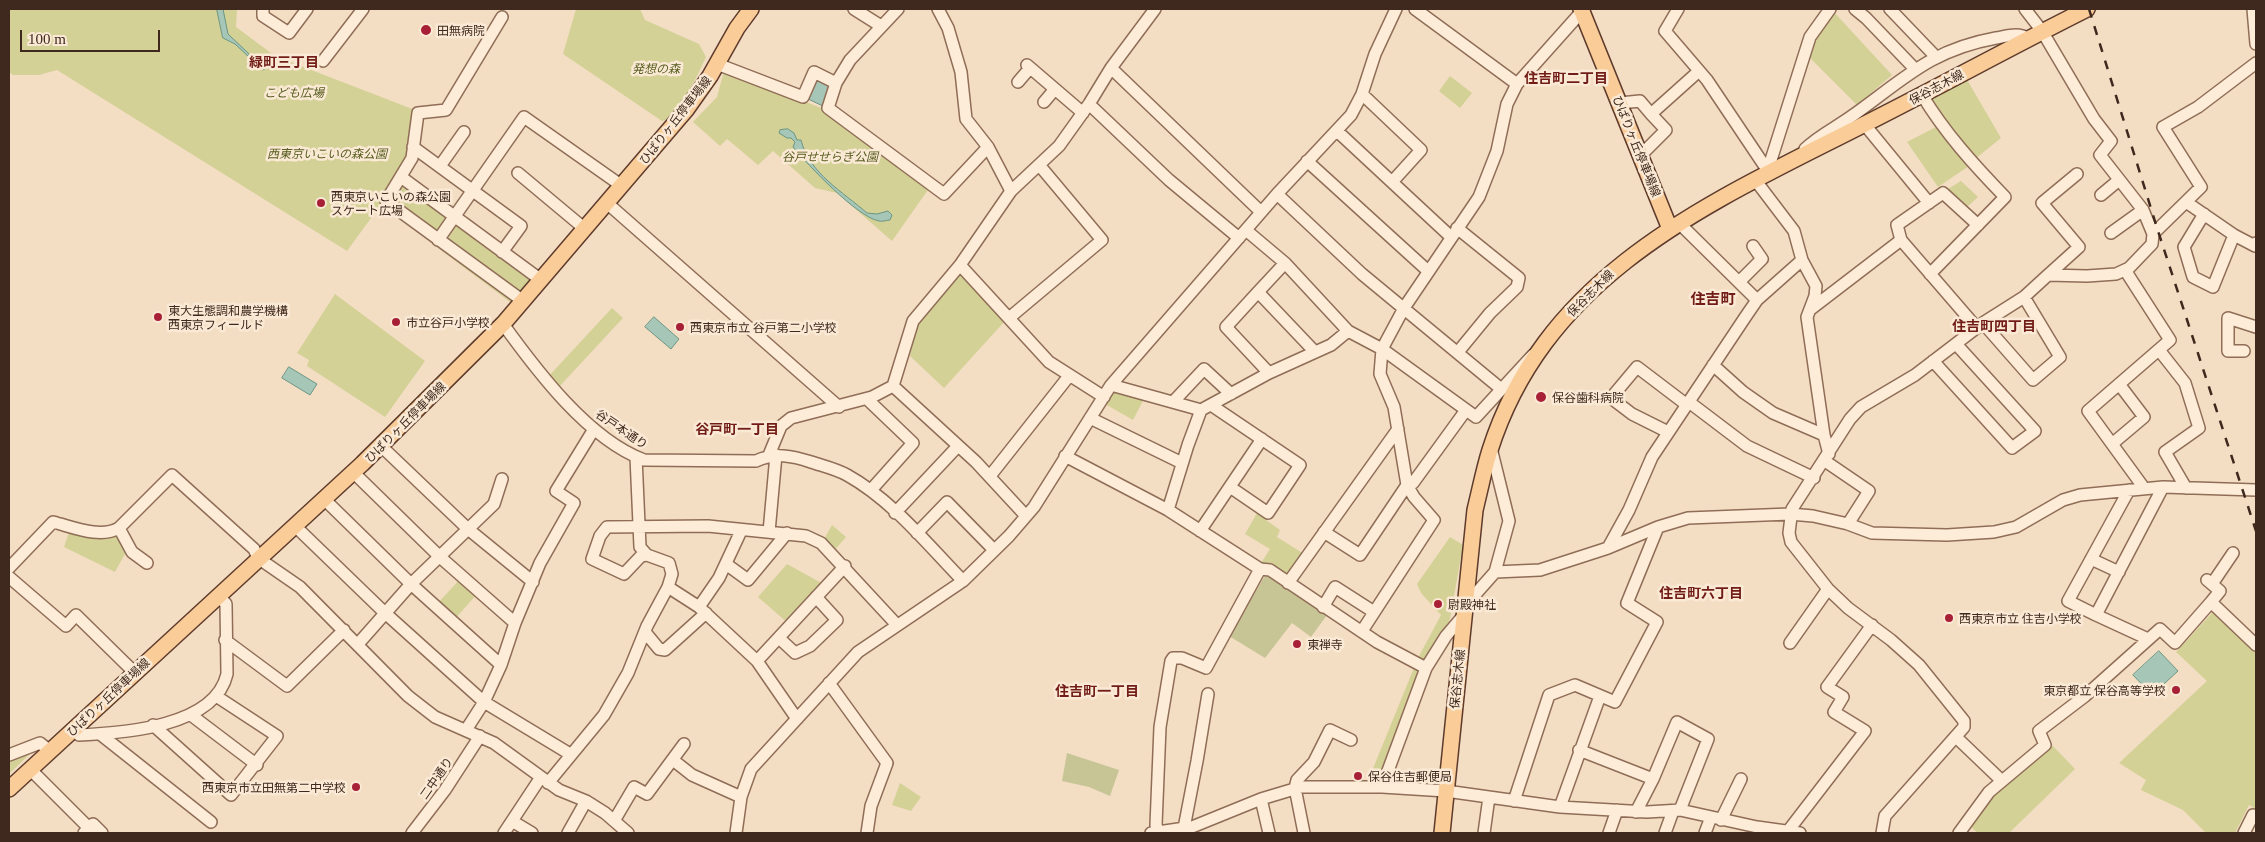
<!DOCTYPE html>
<meta charset="utf-8">
<style>
body{margin:0}
#map{position:relative;width:2265px;height:842px;overflow:hidden;background:#f3dec4;font-family:Georgia,serif}
canvas{display:block}
.frame{position:absolute;inset:0;border:10px solid #3f281d;pointer-events:none}
.scale{position:absolute;left:20px;top:30px;width:140px;height:22px;box-sizing:border-box;border:2px solid #3f281d;border-top:0;padding-left:6px;font-size:15px;line-height:18px;white-space:nowrap;color:#3f281d;-webkit-text-stroke:4px #fae9d4;paint-order:stroke}
</style>
<div id="map">
<canvas width="2265" height="842"></canvas>
<div class="frame"></div>
<div class="scale">100 m</div>
</div>
<script>
const g = document.querySelector('canvas').getContext('2d');
g.lineJoin = 'round';
function fillPath(path, color) { g.fillStyle = color; g.fill(path, 'evenodd'); }
function trace(path, color, width, dash) { g.strokeStyle = color; g.lineWidth = width; g.lineCap = dash ? 'butt' : 'round'; g.setLineDash(dash || []); g.stroke(path); }
function label(font, color, halo, rows, align = 'center') {
  g.font = font + ' Georgia,"Noto Sans JP",serif'; g.lineWidth = 5; g.setLineDash([]); g.textBaseline = 'middle'; g.strokeStyle = halo; g.fillStyle = color; for (const [text, x, y, turn = 0] of rows) {
    g.save(); g.translate(x, y); g.rotate((+turn || 0) * Math.PI / 180); g.textAlign = isNaN(turn) ? turn : align; if (halo) g.strokeText(text, 0, 0); g.fillText(text, 0, 0); g.restore();
  }
}
const green = new Path2D(`
 M9,9h228l-1,18 39,29 140,54 -6,48 -27,45 -35,48 -290,-181 -18,5h-26l-4,-3z
 M576,9h64l5,11 54,24 7,13c-9,18 -25,59 -44,64l-99,-67z
 M1833,11l59,64 -35,30 -52,-52z
 M724,71l100,38 106,78 -38,54 -55,-48 -22,-5 -42,-37 -15,14 -31,-26 -7,7 -27,-24 24,-25z
 M1450,76l22,17 -12,15 -21,-17z
 M1966,78l35,60 -26,21 -48,-62z
 M1936,127l33,39 -31,21 -31,-45z
 M401,177l140,103 -21,25 -10,-3 -128,-96z
 M1961,181l17,16 -11,10 -19,-18z
 M959,271l46,50 -61,67 -34,-32 7,-34z
 M335,294l90,67 -40,56 -78,-51 2,-6 -12,-7z
 M612,308l11,10 -65,70 -11,-10z
 M1118,389l27,8 -12,23 -28,-16z
 M1260,508l8,6 -2,6 14,10 -3,7 27,17 -14,22 -5,1 -24,-14 9,-14 -25,-15z
 M832,525l14,12 -13,15 -10,-11z
 M70,529l46,2 10,21 -11,20 -51,-25z
 M1450,537l13,8 -13,74 -21,38 -48,122 -3,1 -6,-4v-5l46,-113 23,-43 -20,-22 -4,-9z
 M787,564l38,21 -36,39 -31,-27z
 M461,578l17,15 -24,27 -17,-16z
 M2213,612l43,41v156l-7,-4 -14,28h-29l-23,-23 -42,-20 5,-10 -27,-17 88,-82 -31,-29z
 M2053,746l22,23 -66,64h-31l-7,-6 25,-34z
 M36,748l-27,26v-16z
 M900,783l21,14 -10,14 -19,-6z`);
const cemetery = new Path2D(`
 M1266,574l61,41 -16,22 -19,-14 -27,35 -36,-22z
 M1067,753l52,17 -9,26 -21,-9 -27,-6z`);
const water = new Path2D(`
 M217,9h6l5,25 37,35 -2,1 -28,-26 -12,-6z
 M814,75l20,9 -7,24 -23,-11z
 M788,129l6,4 3,7h4c8,33 42,52 66,73l10,1 11,-3 4,4 -2,5c-3,0 -8,2 -11,1 -22,-4 -71,-56 -86,-74l2,-5 -4,-4h-4l-8,-5 1,-3z
 M654,317l25,22 -8,10 -26,-22z
 M289,367l28,17 -7,11 -28,-17z
 M2159,651l19,20 -26,24 -19,-20z`);
const minor = new Path2D(`
 M263,9v7l26,17 18,-24
 M854,9l27,17
 M938,9l10,19 13,44 5,47 22,28 23,44
 M1415,9l102,75
 M1678,9l-13,22 42,49 63,94
 M1855,9l11,9 48,50
 M1890,9l46,48
 M2025,9l17,22 52,88 17,22 -11,14 43,55 10,24
 M2253,9l3,35
 M502,17l-56,93 -28,3 -6,45 -26,43 137,100
 M323,61l40,-52
 M717,64l86,33 11,-25 22,11 14,-23 48,-51
 M1027,65l56,48
 M1111,68l150,144
 M1018,82l12,-14
 M836,83l-8,25 116,86 44,-47
 M1362,94l59,56 -29,32
 M1922,95c23,38 52,70 83,102l-75,77
 M1044,102l11,-13
 M1620,103l20,-2 11,13 48,-43
 M1089,104l80,76 70,58
 M1865,125l64,78
 M1337,131l114,106
 M413,147l108,79 -19,26
 M1805,149c13,-13 32,-22 47,-33 52,-37 78,-66 144,-78 12,-2 22,-6 33,1
 M1640,156l26,-26 -15,-16
 M1307,161l121,110
 M440,166l24,-34
 M518,173l67,56
 M1770,174l1,-14 39,-123 20,-28
 M401,177l140,103
 M1756,181l38,50 8,29 14,26 -1,10 -8,21 17,118 5,19
 M1277,194l85,80 138,114
 M2101,195l18,-15
 M2186,202l48,33 21,11 1,-3
 M607,203l232,204
 M2204,214l-20,33 9,30 20,10 21,-52
 M1679,223l78,77
 M1457,228l62,50 -2,9 -27,26 -32,39
 M1247,231l38,32 63,68 34,18 94,68 57,-62
 M2111,233l32,-23
 M438,240l86,-123 98,69
 M1901,240l-4,-15 46,-32 35,32
 M1285,263l-27,29 57,60
 M960,265l89,97 55,35
 M2125,270l45,70 -82,71 56,77
 M2048,275l31,-28 -37,-44 35,-29
 M1739,282l23,-23 -9,-13
 M1258,292l-32,35 43,46
 M1811,309l90,-69 76,88
 M1009,318l93,-78 -62,-74
 M1983,323l50,57 27,-23 -36,-60
 M503,324c34,47 85,115 141,136l112,1c18,-9 37,-5 55,1 12,4 25,7 36,13 45,25 80,69 116,106
 M2159,350l26,33 14,45 -34,24 21,36
 M2244,351h-16v-33l28,9
 M1933,361l79,87 23,-17 -79,-87
 M1713,365l30,27 30,21 51,22
 M1111,385l90,25 68,-37 62,-28 17,-14
 M893,386l83,76 50,54
 M867,399l46,44 -42,47
 M1173,402l31,-33 27,25
 M1689,402l58,44 67,32
 M1211,405l89,60 -32,48 -38,-26
 M1090,418l92,45
 M1668,432l-36,-18 -21,-16 26,-31 50,38
 M2112,444l32,-27 -25,-33
 M381,446l87,83 65,53
 M1491,448l18,73 -14,51
 M769,455l12,-29 10,-8 81,-21 21,-11 20,-65 47,-56 51,-74 48,-45 30,-42 22,-36 44,-59
 M1065,456l103,54 92,59 10,1 107,72 49,26
 M1825,461l44,30 -21,33
 M353,472l87,85 75,66
 M990,476l79,-100
 M2129,490l-61,111 28,14 67,-128
 M324,499l87,85 90,81
 M1168,510l20,-65 13,-35
 M895,513l63,-67
 M294,525l90,87 100,90 86,52
 M119,528l13,24 15,11
 M1200,531l62,-92
 M769,532l7,-77
 M1324,532l36,23 47,-70 -13,-78 -14,-33 2,-25 22,-41 75,-111 18,-46 10,-47 10,-20 67,-75
 M917,533l30,-31 47,48
 M1608,548l21,-38 23,-53 94,-141 11,-16 45,-40
 M647,555l-6,1 -17,18 -32,-15 8,-23 7,-9 101,-1 98,10 15,7 76,82
 M2091,559l28,13
 M726,564l22,16 39,-47
 M9,568l44,-46c20,5 47,17 66,6l53,-53 82,74 4,9 42,29 108,109 27,21 59,26 65,47 27,11 19,12 23,20
 M9,577l57,49 10,-11 58,57
 M2207,580l13,11 -9,11
 M1288,583l110,-154
 M2212,584l21,-31
 M668,587l31,20 58,54 40,58
 M1465,600l7,-2 23,-26 45,-2 68,-22 50,-21 30,-9 102,-4 23,2 35,8 24,9 75,2 47,-3 22,-5 47,-27 17,-5 83,-8 93,3
 M699,607l20,-29 22,-47
 M1323,607l12,-20 39,25
 M2096,615l52,24
 M1362,631l72,-111 -20,-23 -7,-12 6,-2 53,-73
 M645,632l14,17 6,1 41,-37
 M779,638l16,15 15,-7 27,-26 -21,-23
 M225,640l62,46 57,-56
 M1790,643l38,-54
 M358,644l53,-60 83,-80 8,-25
 M757,661l88,-95
 M829,683l58,80 -16,43 -4,27
 M191,715l66,50
 M153,725l78,70 46,-59 -61,-40
 M73,729l6,6c44,-2 136,-8 148,-61l-1,-70 -8,-9
 M466,730l18,-28 17,-37 14,-42 25,-60 34,-60 -18,-12 38,-62
 M100,734l111,88
 M1956,737l46,44
 M1579,750l74,29
 M9,755l31,-12 10,8
 M673,760l19,15 49,22
 M30,769l59,59 -5,5
 M548,783l56,-68 24,-42 19,-47 21,-39 4,-13 -3,-11 -22,-8 -7,-8 -4,-90
 M1382,787l44,-119 20,-32 17,-20
 M1261,799l8,34
 M1514,801l35,-106 26,-10 40,17 42,-80 -30,-19 31,-76
 M1560,807l40,-111
 M1636,812l17,-33 24,-57 31,17 -28,71
 M1721,820l20,-41
 M512,821l20,12
 M614,821l20,-34 13,7 37,-50
 M89,828l4,-4 9,9
 M1184,828l13,-67 11,-67
 M1158,831l-2,-6 4,-98 11,-66 2,-3h9l24,10 54,-99
 M1788,831l77,-100 -31,-19 9,-15 -16,-10 45,-62
 M412,833l33,-43 35,-54
 M504,833l37,-56
 M568,833l18,-32
 M736,833l5,-36 10,-28 107,-117 105,-71 46,-45 25,-29 77,-122 166,-191 74,-79 11,-21 13,-40 21,-45
 M1151,833l41,-6 69,-28 40,-12h81l64,4 114,16 87,5 33,-2 77,17 43,6
 M1304,833l-9,-45 2,-8 17,-18 16,-32 21,10
 M1484,833l5,-36
 M1609,833l8,-23
 M1665,833l8,-22
 M1705,833l6,-16
 M1882,833l3,-17 79,-89v-6l-45,-56 -28,-25 -43,-32 -20,-19 -37,-47 -2,-9 3,-24 58,-90 11,-12 54,-32 68,-52 41,-26 24,-22 39,1 29,-2 13,-6 23,-24 1,-10 48,-47 -38,-60 35,-20 58,-44
 M1959,833l30,-41 56,-47 -6,-14 46,-35 75,-67 15,14 36,-41 45,43
 M2244,833l9,-18 3,2`);
const major = new Path2D(`
 M1581,9l89,220
 M9,789l353,-325 141,-140 183,-214 24,-34 27,-48 14,-19
 M1442,833l33,-323c5,-20 9,-41 15,-60 56,-175 215,-245 365,-321 78,-39 154,-81 232,-120`);
const rail = new Path2D(`
 M2089,9l69,222 98,300`);
const markers = [
 [426,30,6,"#a72036"],
 [321,203,5,"#a72036"],
 [158,317,5,"#a72036"],
 [396,322,5,"#a72036"],
 [680,327,5,"#a72036"],
 [1541,397,6,"#a72036"],
 [1438,604,5,"#a72036"],
 [1949,618,5,"#a72036"],
 [1297,644,5,"#a72036"],
 [2176,690,5,"#a72036"],
 [1358,776,5,"#a72036"],
 [356,787,5,"#a72036"]
];
const poiNames = [
 ["田無病院",437,30],
 ["西東京いこいの森公園",331,196],
 ["スケート広場",331,210],
 ["東大生態調和農学機構",168,310],
 ["西東京フィールド",168,324],
 ["市立谷戸小学校",406,322],
 ["西東京市立 谷戸第二小学校",690,327],
 ["保谷歯科病院",1552,397],
 ["尉殿神社",1448,604],
 ["西東京市立 住吉小学校",1959,618],
 ["東禅寺",1307,644],
 ["東京都立 保谷高等学校",2166,690,"right"],
 ["保谷住吉郵便局",1368,776],
 ["西東京市立田無第二中学校",346,787,"right"]
];
const parkNames = [
 ["発想の森",656,68],
 ["こども広場",294,92],
 ["西東京いこいの森公園",327,153],
 ["谷戸せせらぎ公園",830,156]
];
const streetNames = [
 ["保谷志木線",1936,87,-28],
 ["ひばりヶ丘停車場線",675,120,-52],
 ["ひばりヶ丘停車場線",1637,146,68],
 ["保谷志木線",1590,293,-45],
 ["ひばりヶ丘停車場線",405,422,-45],
 ["谷戸本通り",622,429,34],
 ["保谷志木線",1457,679,-84],
 ["ひばりヶ丘停車場線",108,697,-43],
 ["二中通り",436,778,-55]
];
const neighbourhoodNames = [
 ["緑町三丁目",284,62],
 ["住吉町二丁目",1566,78],
 ["住吉町四丁目",1994,326],
 ["谷戸町一丁目",737,429],
 ["住吉町六丁目",1701,593],
 ["住吉町一丁目",1097,691]
];
const quarterNames = [
 ["住吉町",1713,298]
];
fillPath(green, '#d3d196');
fillPath(cemetery, '#c7c596');
fillPath(water, '#a6c6b7');
trace(water, '#6b9684', 1);
trace(minor, '#906d57', 14);
trace(major, '#5e3b2c', 18);
trace(minor, '#fdecd8', 11);
trace(major, '#facc98', 15);
trace(rail, '#3f281d', 2.5, [9, 9]);
for (const [x, y, r, color] of markers) { const dot = new Path2D(); dot.arc(x, y, r, 0, 2 * Math.PI); g.fillStyle = color; g.fill(dot); trace(dot, '#fae9d4', 2); }
label('12px', '#3f281d', '#fae9d4', poiNames, 'left');
label('italic 12px', '#585e21', '#fae9d4', parkNames);
label('12px', '#3f281d', '#fae9d4', streetNames);
label('bold 14px', '#711c17', '#fae9d4', neighbourhoodNames);
label('bold 15px', '#711c17', '#fae9d4', quarterNames);
</script>
